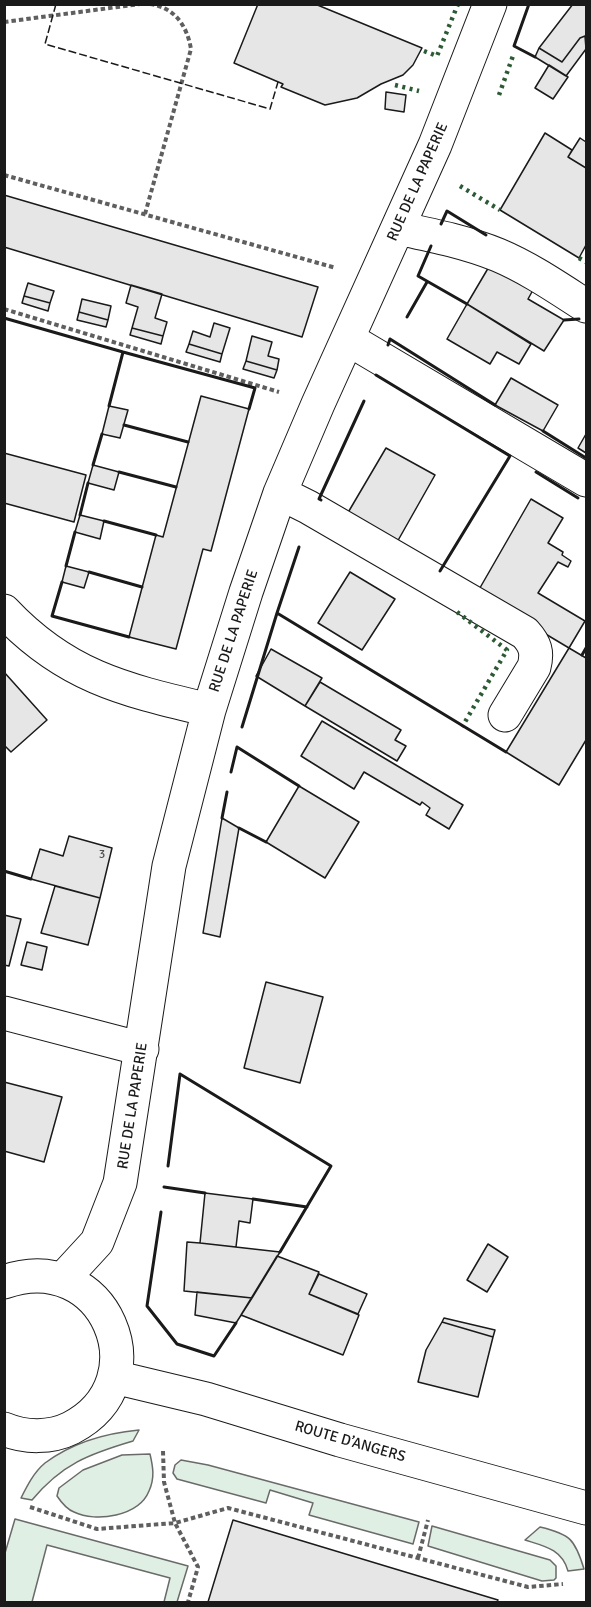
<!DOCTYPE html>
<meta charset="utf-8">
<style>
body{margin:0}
#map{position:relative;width:591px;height:1607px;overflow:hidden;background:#fff;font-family:Signika,sans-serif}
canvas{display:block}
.frame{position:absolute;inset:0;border:6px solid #1a1a1a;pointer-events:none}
</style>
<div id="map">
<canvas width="591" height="1607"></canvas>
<div class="frame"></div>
</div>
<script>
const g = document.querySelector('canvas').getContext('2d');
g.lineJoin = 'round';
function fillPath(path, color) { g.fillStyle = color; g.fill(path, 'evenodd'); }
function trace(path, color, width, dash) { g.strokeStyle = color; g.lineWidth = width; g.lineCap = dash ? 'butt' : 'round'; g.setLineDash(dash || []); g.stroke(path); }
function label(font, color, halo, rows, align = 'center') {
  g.font = font + ' Signika,sans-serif'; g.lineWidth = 4.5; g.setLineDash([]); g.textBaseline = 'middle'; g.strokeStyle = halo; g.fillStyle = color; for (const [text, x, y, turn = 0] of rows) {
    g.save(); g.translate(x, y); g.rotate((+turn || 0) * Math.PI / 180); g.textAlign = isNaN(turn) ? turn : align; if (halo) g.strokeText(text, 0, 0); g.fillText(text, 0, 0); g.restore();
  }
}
const green = new Path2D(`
 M139,1430l-6,11c-44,13 -71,23 -101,59l-11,-2c6,-12 13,-26 24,-35 27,-20 62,-30 94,-33z
 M150,1454c3,13 5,24 -1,37 -10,25 -53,32 -75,21 -8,-3 -13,-10 -17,-16l2,-8 24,-18 39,-15z
 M181,1460l27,5 211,57 -6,22 -104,-29 4,-12 -43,-13 -4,13 -89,-24 -4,-6 2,-8z
 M15,1519l173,47 -11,36h-13l6,-24 -123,-33 -15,57h-27v-49z
 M432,1526l118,34 6,6v12l-2,2 -12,1 -114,-35z
 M540,1527c30,7 35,12 44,42l-16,2c-6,-22 -24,-25 -43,-31z`);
const building = new Path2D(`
 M258,4h57l107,44 -9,17 -10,10 -22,9 -24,14 -32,7 -44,-18 2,-3 -49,-21z
 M573,4h13v33l-1,-1 -5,2 -18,24 -23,-14z
 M585,36l1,13 -20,27 -31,-19 4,-9 23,14 18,-24z
 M549,65l19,12 -15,22 -18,-11z
 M386,92l20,3 -2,17 -19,-3z
 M545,133l27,17 -4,7 18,11v77l-7,13 -79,-48z
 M580,138l6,4v26l-18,-11z
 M4,195l314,92 -16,50 -298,-90z
 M490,265l43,25 -5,9 36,21 -20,31 -77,-47z
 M28,283l26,8 -4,12 -26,-7z
 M131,285l31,9 -7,24 12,4 -4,14 -31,-8 6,-21 -12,-4z
 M24,296l26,7 -2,8 -26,-8z
 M82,299l29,7 -3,14 -29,-8z
 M467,304l64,40 -12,20 -22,-12 -7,12 -43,-25z
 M79,312l29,8 -2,7 -29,-7z
 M214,323l16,5 -8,26 -33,-10 4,-13 17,6z
 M132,328l31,8 -2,8 -31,-9z
 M252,336l20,6 -4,14 11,3 -2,11 -31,-9z
 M189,344l33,10 -2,8 -34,-10z
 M246,361l31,9 -3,8 -31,-9z
 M511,378l47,27 -15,26 -48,-26z
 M201,396l48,13 -38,142 -8,-2 -27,100 -47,-12 27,-102 7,2z
 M109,406l19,4 -8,28 -18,-4z
 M586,434v19l-8,-5z
 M386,448l49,27 -39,69 -50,-28z
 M4,453l82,22 -12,47 -70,-19z
 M93,465l26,7 -5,18 -26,-7z
 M531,499l32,19 -15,25 15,9 -1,3 9,6 -3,6 -10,-5 -20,31 47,28 -16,27 -92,-55z
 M80,515l24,6 -4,18 -25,-7z
 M66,566l23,6 -5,16 -22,-6z
 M350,572l45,27 -33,51 -44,-27z
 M569,648l17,10v82l-27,45 -53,-33z
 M271,649l51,29 -17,28 -49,-30z
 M4,672l43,48 -36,32 -7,-7z
 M320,682l81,48 -6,10 11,6 -9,15 -92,-55z
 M322,721l141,84 -14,24 -23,-14 4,-7 -8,-6 -2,3 -56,-33 -10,17 -53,-33z
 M299,786l60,36 -34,56 -59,-36z
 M222,818l17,10 -19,109 -17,-4z
 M69,836l43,12 -12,50 -69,-19 9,-30 23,7z
 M55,886l45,12 -12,47 -47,-12z
 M4,915l17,4 -12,47 -5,-1z
 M27,942l20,5 -5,23 -21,-5z
 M266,982l57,15 -23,86 -56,-15z
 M4,1082l58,15 -18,65 -40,-11z
 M205,1193l48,6 -3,24 -11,-2 -3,26 -36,-4z
 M187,1242l13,1 80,9 -28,46 -68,-7z
 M488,1244l20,13 -21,35 -20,-12z
 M277,1256l42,16 -10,22 50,21 -16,40 -102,-40z
 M319,1274l48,20 -9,20 -49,-20z
 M197,1292l55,6 -16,25 -41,-8z
 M444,1318l51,12 -2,7 -51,-15z
 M442,1322l51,15 -15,60 -60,-15 8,-32z
 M233,1520l265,80 -1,2h-289z`);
const path = new Path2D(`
 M4,22l136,-18
 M4,175l332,93
 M145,214l46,-165c-4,-23 -16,-42 -42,-45
 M4,309l275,83
 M163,1451l1,31 11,41 53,-15 300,79 35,-3
 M30,1507l67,22 78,-6 23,44 -10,35
 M418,1558l10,-38`);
const minor = new Path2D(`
 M398,228c33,7 68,14 100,27 31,13 60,33 88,51
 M348,339l238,141
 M280,493l28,14 217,126c10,11 13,19 9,34l-29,48
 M4,611c62,66 121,79 205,99
 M4,1013l138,36
 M63,1279l34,-37 23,-59 49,-317 40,-156 37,-118 34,-99 38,-89 117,-259 55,-141
 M4,1282c101,-36 158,99 67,146 -20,10 -46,10 -67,1
 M114,1377l92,22 134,41 246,68`);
const hedge = new Path2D(`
 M424,51l13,5 21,-52
 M395,85l24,6
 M499,95l15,-42
 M460,186l40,24
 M579,258l7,4
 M457,612l50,38 -45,77`);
const fence = new Path2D(`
 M56,4l-11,40 225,65 8,-27`);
const wall = new Path2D(`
 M529,4l-15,42 21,11
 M441,224l6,-13 39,24
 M431,246l-13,30 49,28
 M407,317l20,-35
 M4,318l119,34
 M564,320l15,-1
 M388,345l2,-6 105,66
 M376,375l134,81 -70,115
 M109,406l14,-54 132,36 -6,21
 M124,425l64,17
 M543,431l43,27
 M93,465l9,-31
 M119,472l57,15
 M536,472l42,26
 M321,500l-2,-1 45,-98
 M80,515l8,-32
 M104,521l52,14
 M66,566l9,-34
 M89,572l53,15
 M62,582l-10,34 77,21
 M277,613l22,-66
 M582,655l4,-7
 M242,727l35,-114 229,139
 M231,772l6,-25 62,39
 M222,818l5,-26
 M239,828l27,14
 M4,871l27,8
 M168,1166l12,-92 151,92 -51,86
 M164,1187l41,6
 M253,1199l54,8
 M161,1212l-14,94 30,38 37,12 22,-33`);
const numberNames = [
 ["3",102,855]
];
const streetNames = [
 ["RUE DE LA PAPERIE",418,182,-66],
 ["RUE DE LA PAPERIE",234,631,-72],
 ["RUE DE LA PAPERIE",133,1106,-81],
 ["ROUTE D’ANGERS",350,1442,16]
];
fillPath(green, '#e0efe3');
trace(green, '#6a6a6a', 1.5);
fillPath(building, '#e6e6e6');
trace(building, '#1a1a1a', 1.5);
trace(minor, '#1a1a1a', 35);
trace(path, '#5f5f5f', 4, [4.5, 3]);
trace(minor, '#fff', 33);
trace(hedge, '#2b5a34', 4.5, [3, 4.5]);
trace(fence, '#1a1a1a', 1.5, [8, 3]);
trace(wall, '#1a1a1a', 3);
label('12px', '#4d4d4d', null, numberNames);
label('15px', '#1a1a1a', '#fff', streetNames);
</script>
